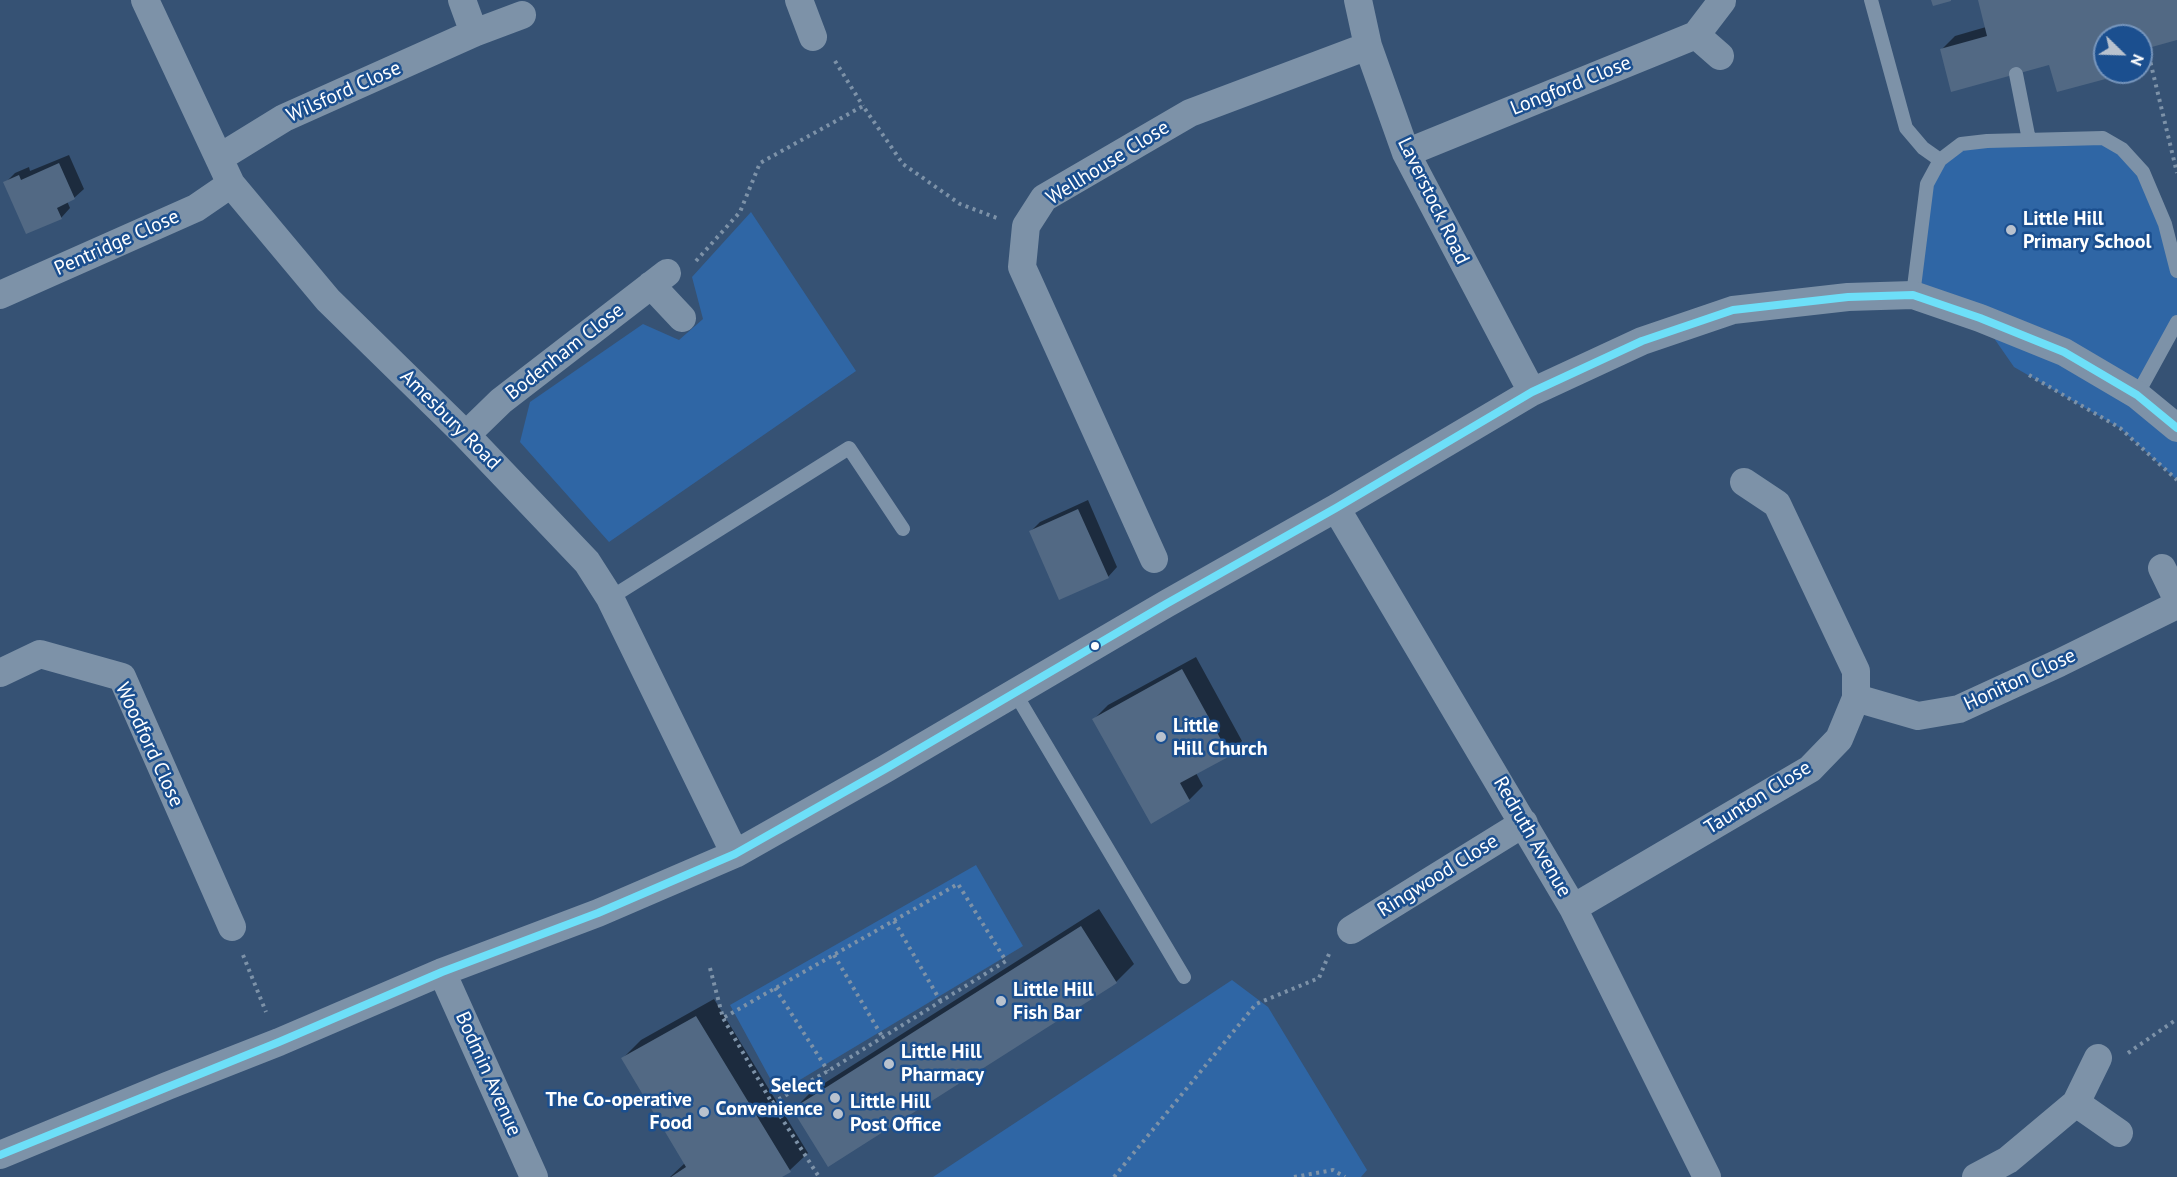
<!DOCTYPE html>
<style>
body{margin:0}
#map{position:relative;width:2177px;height:1177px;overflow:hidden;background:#365274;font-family:"PT Sans",sans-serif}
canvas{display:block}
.north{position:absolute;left:2093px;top:24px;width:60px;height:60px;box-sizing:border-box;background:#1b4f8f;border:2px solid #7695bc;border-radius:50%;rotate:113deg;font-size:16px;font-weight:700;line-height:24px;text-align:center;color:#fff}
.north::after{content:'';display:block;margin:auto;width:21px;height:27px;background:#b9c2ce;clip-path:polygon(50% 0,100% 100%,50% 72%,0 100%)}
</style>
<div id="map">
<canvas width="2177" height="1177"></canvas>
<div class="north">N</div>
</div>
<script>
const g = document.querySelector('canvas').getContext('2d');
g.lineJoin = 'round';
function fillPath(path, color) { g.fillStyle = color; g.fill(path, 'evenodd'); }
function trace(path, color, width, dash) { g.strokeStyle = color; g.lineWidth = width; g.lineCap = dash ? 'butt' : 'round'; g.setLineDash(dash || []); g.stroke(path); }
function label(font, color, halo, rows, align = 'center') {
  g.font = font + ' "PT Sans",sans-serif'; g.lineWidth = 5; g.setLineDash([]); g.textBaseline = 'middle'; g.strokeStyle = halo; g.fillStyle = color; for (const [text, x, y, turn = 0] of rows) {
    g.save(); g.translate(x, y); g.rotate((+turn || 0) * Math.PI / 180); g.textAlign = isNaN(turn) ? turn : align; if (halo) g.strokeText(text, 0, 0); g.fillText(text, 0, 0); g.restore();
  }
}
const green = new Path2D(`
 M2103,138l40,34 34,99v50l-40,73 40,34v52l-57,-52 -106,-61 -34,-49 -67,-23 14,-111 34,-40z
 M751,212l105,159 -247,171 -89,-100 10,-40 113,-78 36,16 24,-21 -11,-42z
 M976,865l47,81 -245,147 -48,-88z
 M1232,980l36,27 99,163 -6,7h-428z`);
const shadow = new Path2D(`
 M1979,0h198v38l-33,9 3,9 -6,6v-26h-36v36h19l-66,18 -8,-27 -109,-13 14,-14 31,-9z
 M69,155l15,34 -10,9 -7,3 3,7 -9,10 -56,-35 10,-10 14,-6 1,4z
 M1088,500l29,67 -9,10 -77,-46 9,-9z
 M1196,657l46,84 -13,13 -33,19 7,13 -14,14 -95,-81 14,-14z
 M1099,909l35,55 -18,18 -288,183 -34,-56 18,-18z
 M714,999l94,154 -18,17 -11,7h-109l15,-14 -62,-105 18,-18z`);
const building = new Path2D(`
 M1931,0h20v1l-18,5z
 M1978,0h199v40l-36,10v-14h-36v36l23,1 -71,19 -8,-27 -98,27 -11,-43 47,-13z
 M59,163l16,36 -18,9 5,11 -36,15 -23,-52 16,-7 2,5z
 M1078,509l31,69 -50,22 -30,-69z
 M1182,669l48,87 -50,27 10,18 -39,23 -59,-105z
 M1081,926l36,57 -289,184 -36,-58z
 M696,1016l95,156 -9,5h-111l15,-10 -65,-109z`);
const path = new Path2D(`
 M2147,48l30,125
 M835,61l28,45
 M696,261l44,-49 20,-49 103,-57 40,58 57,40 37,14
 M2029,375l91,53 57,52
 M894,921l47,81
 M243,955l23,57
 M834,955l49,83
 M710,968l13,50 49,85 56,-32 178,-110 -48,-77 -235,134
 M775,988l53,83
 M2128,1053l49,-34
 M772,1103l47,74
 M1114,1177l142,-173 63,-26 10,-24
 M1294,1177l39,-7 12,7`);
const lane = new Path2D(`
 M1871,0l35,128 17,20 17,12
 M2016,74l13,66
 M1913,295l14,-111 13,-24 21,-16 26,-3 116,-3 19,11 21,23 22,52 12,47
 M2137,395l40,-73
 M610,598l239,-150 54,81
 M1015,693l169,284`);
const street = new Path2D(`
 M145,0l86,184 97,116 138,135 121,127 23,36 125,256
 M462,0l12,33
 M799,0l14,37
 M1358,0l10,46 38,107 126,239
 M1696,35l24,21
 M1406,153l290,-118 26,-34
 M219,158l65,-40 190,-85 48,-18
 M651,285l31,33
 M0,295l196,-87 35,-24
 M466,435l35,-34 166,-128
 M1336,508l237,400 134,269
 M1154,559l-132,-292 4,-41 18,-28 146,-85 178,-67
 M2162,568l15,31
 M0,673l40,-19 82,23 110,250
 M1856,698l62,18 41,-7 100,-46 118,-58
 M1573,908l237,-139 29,-30 17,-41v-27l-79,-167 -33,-22
 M1351,930l173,-107
 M442,972l92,205
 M2076,1103l43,30
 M0,1155l167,-69 112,-44 163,-70 156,-59 137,-59 150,-85 281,-165 170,-96 196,-116 110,-51 91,-31 115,-13 65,-2 67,23 84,34 73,43 40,33
 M1976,1177l32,-17 68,-57 22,-45`);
const bus1 = new Path2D(`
 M0,1155l279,-113 163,-70 156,-59 137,-59 150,-85 281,-165 170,-96 196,-116 110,-51 91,-31 115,-13 65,-2 67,23 84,34 73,43 40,33`);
const markers = [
 [2011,230,6,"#b9c2ce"],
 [1095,646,5,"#fff"],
 [1161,737,6,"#b9c2ce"],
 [1001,1001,6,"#b9c2ce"],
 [889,1064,6,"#b9c2ce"],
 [835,1098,6,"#b9c2ce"],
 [704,1112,6,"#b9c2ce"],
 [838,1114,6,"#b9c2ce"]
];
const streetNames = [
 ["Longford Close",1571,86,-22],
 ["Wilsford Close",344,92,-24],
 ["Wellhouse Close",1108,163,-32],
 ["Laverstock Road",1433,201,64],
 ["Pentridge Close",117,243,-24],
 ["Bodenham Close",565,352,-38],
 ["Amesbury Road",450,420,45],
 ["Honiton Close",2020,680,-25],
 ["Woodford Close",149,745,65],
 ["Taunton Close",1758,798,-32],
 ["Redruth Avenue",1532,837,60],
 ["Ringwood Close",1438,876,-32],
 ["Bodmin Avenue",488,1074,66]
];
const poiNames = [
 ["Little Hill",2023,219],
 ["Primary School",2023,242],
 ["Little",1173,726],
 ["Hill Church",1173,749],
 ["Little Hill",1013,990],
 ["Fish Bar",1013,1013],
 ["Little Hill",901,1052],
 ["Pharmacy",901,1075],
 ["Select",823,1086,"right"],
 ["Convenience",823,1109,"right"],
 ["The Co-operative",692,1100,"right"],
 ["Food",692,1123,"right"],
 ["Little Hill",850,1102],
 ["Post Office",850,1125]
];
fillPath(green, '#2f66a5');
fillPath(shadow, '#0007');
fillPath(building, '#526984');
trace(path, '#7d92a8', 4, [3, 4.5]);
trace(lane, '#7d92a8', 14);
trace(street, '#7d92a8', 28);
trace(bus1, '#6ddff8', 8);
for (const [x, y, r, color] of markers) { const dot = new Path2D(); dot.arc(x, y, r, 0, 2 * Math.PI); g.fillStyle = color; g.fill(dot); trace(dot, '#1b4f8f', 2); }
label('20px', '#fff', '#1b4f8f', streetNames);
label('bold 20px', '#fff', '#1b4f8f', poiNames, 'left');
</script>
